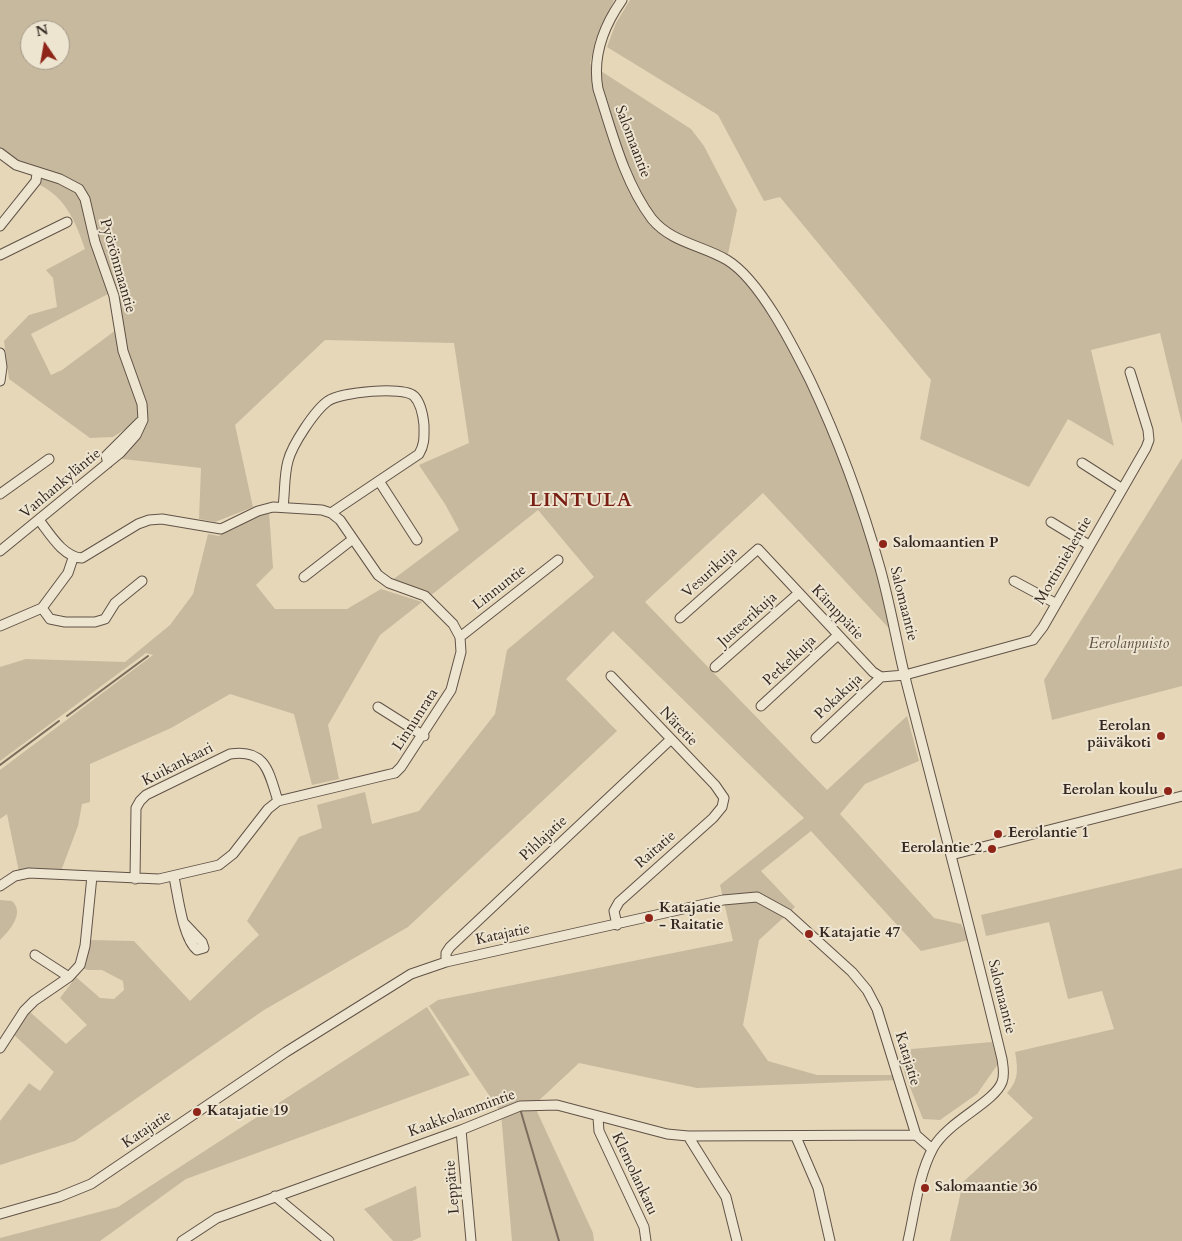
<!DOCTYPE html>
<meta charset="utf-8">
<style>
body{margin:0}
#map{position:relative;width:1182px;height:1241px;overflow:hidden;background:#e5d7b8;font-family:Cardo,serif}
canvas{display:block}
.north{position:absolute;left:20px;top:20px;width:50px;height:50px;box-sizing:border-box;background:#eee5d1;border:1px solid #a4998b;border-radius:50%;rotate:348deg;font-size:14px;font-weight:700;line-height:20px;text-align:center;color:#352721}
.north::after{content:'';display:block;margin:auto;width:18px;height:22px;background:#8f2418;clip-path:polygon(50% 0,100% 100%,50% 72%,0 100%)}
</style>
<div id="map">
<canvas width="1182" height="1241"></canvas>
<div class="north">N</div>
</div>
<script>
const g = document.querySelector('canvas').getContext('2d');
g.lineJoin = 'round';
function fillPath(path, color) { g.fillStyle = color; g.fill(path, 'evenodd'); }
function trace(path, color, width, dash) { g.strokeStyle = color; g.lineWidth = width; g.lineCap = dash ? 'butt' : 'round'; g.setLineDash(dash || []); g.stroke(path); }
function label(font, color, halo, rows, align = 'center') {
  g.font = font + ' Cardo,serif'; g.lineWidth = 4; g.setLineDash([]); g.textBaseline = 'middle'; g.strokeStyle = halo; g.fillStyle = color; for (const [text, x, y, turn = 0] of rows) {
    g.save(); g.translate(x, y); g.rotate((+turn || 0) * Math.PI / 180); g.textAlign = isNaN(turn) ? turn : align; if (halo) g.strokeText(text, 0, 0); g.fillText(text, 0, 0); g.restore();
  }
}
const green = new Path2D(`
 M0,0h614l-18,39 -6,25 101,65 13,17 33,64 -10,49 29,30 31,48 62,131 49,170 -135,-145 -118,109 182,188 80,-74 12,45 -54,23 -25,30 94,104 27,6 8,16 -48,11 -110,-120 -50,40 34,36 -36,33 -16,85 25,36 49,14h81l1,5 -202,8 -118,-25 -45,42 59,128 1,8h-82l-11,-128 -72,-107 9,-6 295,-59 -13,-56 84,-67 -191,-187 -47,48 51,52 -209,196 -144,83 -189,131 -75,24v-44l29,-38 11,8 14,-19 -41,-38 17,-22 36,32 21,-19 -27,-27 16,-21 24,21 14,1 10,-9 -1,-9 -21,-11h-14l-6,-2 7,-28 45,1 56,60 69,-66 -12,-14 52,-84 23,-9 -5,-23 48,-13 7,32 47,-13 76,-97 12,-64 87,-73 -56,-67 -108,86 -39,-15 68,-51 -14,-26 -26,-39 50,-22 -15,-100 -129,-3 -90,85 18,82 -38,15 -16,-3 2,-51 -87,-10 29,-38 -33,-127 -79,41 20,41 11,-5 54,-40c3,32 24,59 22,91l-25,16 -23,1 -81,-59 -5,-38 25,-26 28,-8 -4,-29 -7,-8 39,-21c-9,-26 -19,-51 -45,-64l3,-7 19,6 16,10 1,-5 -63,-24 -16,-13zM30,30h30v30h-30z
 M630,0h552v424l-22,-91 -69,17 23,96 -46,-27 -39,68 -109,-48 11,-59 -151,-183 -16,4 -46,-86 -111,-68 9,-24z
 M1182,458v228l-130,34 -8,-40z
 M269,512l4,56 -17,17 19,24h72l34,-20 41,13 -42,33 -52,90 11,54 -27,6 -18,-71 -64,-20 -59,34 -81,36v38l-8,2 -4,22 -17,45 -42,1 -12,-58 -7,5v-49l153,-115 -7,-2 -146,108v-94l26,-8 99,3 45,-37 23,-31 15,-60 11,2 35,-22z
 M1182,868v373h-232l13,-59 70,-64 -26,-25c12,-13 11,-24 8,-41l99,-23 -12,-38 -34,8 -19,-77 -63,14 -5,-21z
 M0,900l12,1c13,12 -2,29 -12,39z
 M427,1007l43,68 -284,104 -86,62h-100v-3l118,-31z
 M992,1042l6,22 -21,30 -37,26 -17,-1 -18,-44 -5,-25z
 M416,1186l5,51 -9,4h-19l-29,-32z`);
const stream = new Path2D(`
 M67,716l81,-60
 M0,765l59,-44
 M521,1112l38,129`);
const minor = new Path2D(`
 M622,0c-19,27 -30,56 -24,89 14,43 26,93 54,130 20,24 50,26 75,41 33,20 66,86 83,120 29,61 52,124 70,188 11,39 17,78 27,117 32,125 65,249 95,374 1,8 3,15 0,23 -8,21 -54,39 -69,66 -15,28 -18,63 -25,93
 M0,153l16,12 44,14 19,10 6,10 10,43 19,54 9,55 19,53 1,16 -7,15 -16,18 -120,98
 M0,226l36,-45 1,-8
 M0,255l67,-33
 M0,353l2,14 -2,14
 M108,463l-2,-7 34,-34
 M1082,463l39,25
 M379,481l38,59
 M0,494l49,-35
 M283,507c2,-15 1,-32 5,-46 4,-16 27,-51 40,-60 12,-9 75,-15 86,-5 7,7 9,19 10,29 0,11 1,19 -5,29l-88,59
 M1051,522l38,23
 M304,577l49,-38
 M1014,581l41,22
 M42,608l8,11 15,3h30l10,-3 10,-16 27,-22
 M680,618l78,-69 115,123 8,5 24,-2 128,-35 10,-13 103,-179 3,-8 -1,-10 -18,-58
 M0,626l42,-18 26,-35 5,-15
 M460,637l98,-77
 M715,667l84,-74
 M611,676l104,109 9,13 -2,9 -9,11 -94,84 -5,9 3,14
 M761,706l77,-71
 M378,707l46,29
 M816,738l65,-61
 M951,855l231,-59
 M174,877c4,19 9,62 23,73l7,-2 -2,-6 -18,-19
 M135,879l1,-71 4,-7 6,-6 84,-41c36,-6 39,19 48,47
 M0,886l15,-10 14,-3 130,6 60,-14 14,-11 35,-45 10,-8 108,-26 9,-2 6,-6 50,-77 10,-38 -1,-15 -7,-13 -28,-28 -36,-13 -11,-8 -38,-55 -9,-7 -9,-3 -49,-3 -15,4 -37,18 -59,-10 -13,1 -11,4 -56,34c-19,-1 -32,-24 -43,-38
 M35,955l34,22
 M446,962v-9l4,-6 220,-207
 M0,1048l24,-37 10,-10 35,-24 11,-12 5,-19 7,-70
 M598,1118l1,13 45,96 2,14
 M461,1130l10,111
 M688,1136l38,61 11,44
 M796,1137l22,51 12,53
 M275,1196l54,45
 M0,1214l59,-17 32,-13 195,-132 125,-78 35,-12 277,-62 34,-3 31,17 64,58 15,18 10,19 39,126 16,14
 M182,1241l35,-23 244,-88 59,-24 37,-1 110,29 21,2 228,-1`);
const markers = [
 [883,544,5,"#8f2418"],
 [1161,736,5,"#8f2418"],
 [1168,791,5,"#8f2418"],
 [998,834,5,"#8f2418"],
 [992,849,5,"#8f2418"],
 [649,918,5,"#8f2418"],
 [809,934,5,"#8f2418"],
 [197,1112,5,"#8f2418"],
 [925,1188,5,"#8f2418"]
];
const streetNames = [
 ["Salomaantie",632,142,69],
 ["Pyörönmaantie",117,266,74],
 ["Vanhankyläntie",61,484,-40],
 ["Mottimiehentie",1064,561,-60],
 ["Vesurikuja",710,573,-42],
 ["Linnuntie",500,588,-38],
 ["Salomaantie",903,604,76],
 ["Kämppätie",837,613,47],
 ["Justeerikuja",748,620,-42],
 ["Petkelkuja",790,661,-43],
 ["Pokakuja",839,697,-43],
 ["Linnunrata",416,720,-57],
 ["Näretie",678,727,46],
 ["Kuikankaari",178,765,-27],
 ["Pihlajatie",544,839,-43],
 ["Raitatie",656,850,-41],
 ["Katajatie",503,935,-12],
 ["Salomaantie",1001,997,76],
 ["Katajatie",907,1059,73],
 ["Kaakkolammintie",462,1114,-20],
 ["Katajatie",147,1130,-34],
 ["Klemolankatu",634,1174,65],
 ["Leppätie",453,1187,-95]
];
const poiNames = [
 ["Salomaantien P",893,544],
 ["Eerolan",1151,727,"right"],
 ["päiväkoti",1151,744,"right"],
 ["Eerolan koulu",1158,791,"right"],
 ["Eerolantie 1",1008,834],
 ["Eerolantie 2",982,849,"right"],
 ["Katajatie",659,909],
 ["- Raitatie",659,926],
 ["Katajatie 47",819,934],
 ["Katajatie 19",207,1112],
 ["Salomaantie 36",935,1188]
];
const parkNames = [
 ["Eerolanpuisto",1129,645]
];
const districtNames = [
 ["LINTULA",581,501]
];
fillPath(green, '#c7b99e');
trace(stream, '#7b6d5d', 2);
trace(minor, '#615347', 11);
trace(minor, '#eee5d1', 9);
for (const [x, y, r, color] of markers) { const dot = new Path2D(); dot.arc(x, y, r, 0, 2 * Math.PI); g.fillStyle = color; g.fill(dot); trace(dot, '#eee5d1', 2); }
label('15px', '#352721', '#eee5d1', streetNames);
label('bold 15px', '#352721', '#eee5d1', poiNames, 'left');
label('italic 15px', '#5a4c40', '#eee5d1', parkNames);
g.letterSpacing = '1px';
label('bold 20px', '#7a1f14', '#eee5d1', districtNames);
g.letterSpacing = '0px';
</script>
